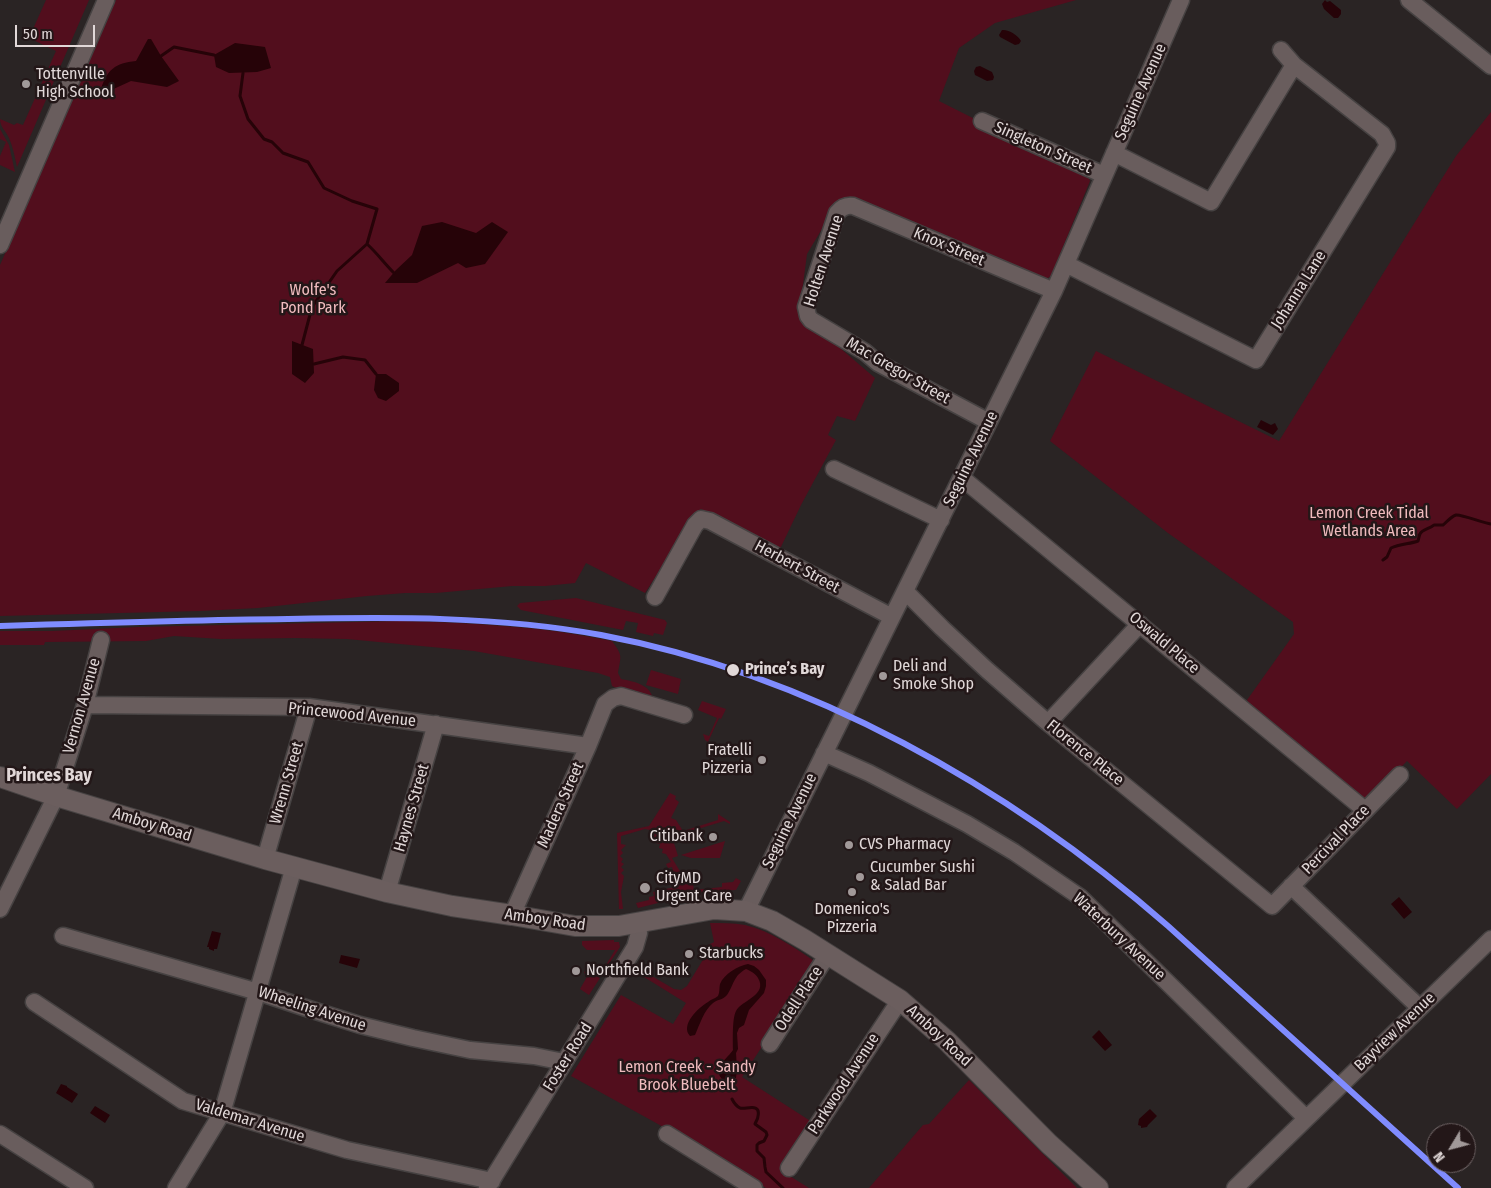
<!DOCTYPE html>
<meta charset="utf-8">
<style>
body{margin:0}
#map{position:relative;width:1491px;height:1188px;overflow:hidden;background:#2a2424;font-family:"Fira Sans Condensed",sans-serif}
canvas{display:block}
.north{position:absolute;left:1426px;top:1123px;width:50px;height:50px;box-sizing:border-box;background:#231718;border:1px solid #6f6465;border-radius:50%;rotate:233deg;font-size:14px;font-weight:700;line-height:20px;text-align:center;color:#e1d8d8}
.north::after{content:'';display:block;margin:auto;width:18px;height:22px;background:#a19999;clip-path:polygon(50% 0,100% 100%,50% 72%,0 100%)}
.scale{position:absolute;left:15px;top:25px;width:80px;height:22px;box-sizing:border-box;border:2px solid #e1d8d8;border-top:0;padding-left:6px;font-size:15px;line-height:18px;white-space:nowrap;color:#e1d8d8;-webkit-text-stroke:4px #231718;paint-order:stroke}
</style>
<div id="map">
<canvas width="1491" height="1188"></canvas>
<div class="north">N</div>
<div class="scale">50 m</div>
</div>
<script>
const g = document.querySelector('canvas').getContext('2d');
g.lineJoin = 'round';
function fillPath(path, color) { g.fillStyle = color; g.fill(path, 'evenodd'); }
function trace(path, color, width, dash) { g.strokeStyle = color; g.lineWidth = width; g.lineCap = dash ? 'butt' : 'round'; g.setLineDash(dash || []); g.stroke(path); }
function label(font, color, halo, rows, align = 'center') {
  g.font = font + ' "Fira Sans Condensed",sans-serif'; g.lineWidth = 5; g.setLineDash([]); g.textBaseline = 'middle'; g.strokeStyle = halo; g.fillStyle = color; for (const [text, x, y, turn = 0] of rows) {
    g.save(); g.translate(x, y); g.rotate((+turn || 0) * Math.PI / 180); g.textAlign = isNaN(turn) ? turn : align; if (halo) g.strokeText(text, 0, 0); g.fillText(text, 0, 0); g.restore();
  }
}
const green = new Path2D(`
 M46,0h43l-72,167c-2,-9 -4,-20 -8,-29 -3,-7 -9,-11 -9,-19l14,6 3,-2 6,2 33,-74 -27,-13z
 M116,0h960l-81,23 -36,25 -20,53 149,75 2,5 -39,95 -5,3 -189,-80 -19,3 -31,52 -5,38 3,26 70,60 -20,43 -18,-5 -9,19 8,5 -35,65 -22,46 -46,-23 -32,-19 -6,6 -50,78 -59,-30 -11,20 -30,3h-33l-76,7h-31l-38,3 -109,12 -58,3 -200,5v-351z
 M1491,112v662l-34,35 -50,-48 -34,35 -4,3h-5l-113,-91 -4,-8 47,-66 -1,-12 -125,-89 -118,-92 46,-90 183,90 177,-285z
 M0,129l9,16 6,27 -15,-7v-9l6,-14 -6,-3z
 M576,598l89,22 2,3 -4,12 -9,-2 -1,3 -17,-4 2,-9 -12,-2 -3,9 -102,-20 -4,-4 3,-3z
 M400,621c71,2 142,5 212,20 11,15 9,14 6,32l3,6c10,2 28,5 31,17l-4,1 -25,-6 -11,-5 -2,-9 -12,-4 -124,-22 -127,-12 -52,-1 -74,1 -47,-3 -28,5 -101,1 -1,3h-44v-14h52l86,-4z
 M651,670l30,9 -3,15 -32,-9z
 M702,701l24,8 -5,10 -2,-1 -11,24 -3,-2 -2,-6 6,2 8,-18 -19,-8z
 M670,793l6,3 -1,3 4,3 -8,16 5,2 7,11 35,-11v-6l12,8v2l-6,-3 -52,16 6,19 -6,2 12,20 8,1 2,11 28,-3v-4l11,-1 3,-4 5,3 -5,9 -34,2 -64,16 -2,-5 13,-3v-3l5,-1 -1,-4 26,-6 -2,-10 -3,1 -2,-10 -4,1 -2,-4 5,-2 -5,-8 -4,-1 1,-4 -4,-1 1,-4 -4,-1v-3l-4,-1 1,-4 -4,-1 1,-4 -5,-1 -24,7v8l5,1 -5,5 2,3 -3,3 3,3 -2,3 3,2 -3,3 3,3 -3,3 3,3 -3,16 2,17h-4l-2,-76 32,-7z
 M725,841l-5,17h-29l-10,-3z
 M710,923c11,0 23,0 35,2 26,6 50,23 72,38l-75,114 70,45 -32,48 29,18h-43l-61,-38 -134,-74 50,-81 52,29 13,-21 -50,-31 2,-4 36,21 7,1 6,-4 20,-33 -1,-7 8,-4z
 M614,940v2h5l1,5 -19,29 -1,-1 15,-25h-28l-5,-5v-4z
 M586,969l14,9 -11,17 -9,-6 8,-14 -4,-2z
 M969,1080l108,108h-208l54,-63 6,-1z`);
const water = new Path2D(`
 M1325,0l2,2 3,-1 11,9v4l-3,4h-4l-10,-9 -2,-5z
 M1002,30c6,-1 16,5 19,11l-2,3 -4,1 -15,-8 -1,-2z
 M148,39h3l10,17 18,25 -12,6 -36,-6 -24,11 -6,-3c6,-19 14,-26 35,-28z
 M235,43l30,4 6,21 -14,4 -28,1 -13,-6 -2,-12z
 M980,66l12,6 2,5 -1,3 -6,1 -12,-6 -1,-4 2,-4z
 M442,222l34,11 16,-11 16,10 -23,32 -19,4 -8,-5 -41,20h-32l11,-13 16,-15 10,-29z
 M292,341l21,8 1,24 -9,10 -13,-9z
 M376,374h10l13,9v8l-13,10 -8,-3 -4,-8z
 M1261,420l10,5 4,-2 3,6 -5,6 -16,-8z
 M1399,897l13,15 -8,7 -13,-15z
 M212,931l9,2 -4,16h-3v2l-5,-2v-2h-2z
 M341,955l19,4 -3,9 -18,-5z
 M748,964l6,2 5,4 7,10v6l-2,7 -15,17 -5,15 -5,3 -2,5 1,16 -2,4 1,16 -1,9 -14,1c-10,-11 6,-21 11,-29 0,-10 -1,-31 3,-39 6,-11 32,-16 22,-33 -2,-4 -7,-7 -12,-9 -13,7 -12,16 -19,26 -4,5 -9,4 -14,8 -9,7 -13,21 -18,32l-5,1c-10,-11 8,-28 18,-34 3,-3 7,-3 10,-6 2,-4 1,-8 2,-12 4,-10 18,-18 28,-20z
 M1099,1030l13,15 -7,6 -13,-14z
 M61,1084l6,2v1l11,7 -6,9 -16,-10z
 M95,1106l15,9 -5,8 -15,-10z
 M1150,1109l7,7 -9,9 -1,2 -6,1v-2l-3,-1 1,-6z`);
const stream = new Path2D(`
 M161,56l13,-9 40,8
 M243,73l-3,23 8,23 16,20 8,3 11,11 25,9 16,26 28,13 25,8 -10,35c10,9 17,19 27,29
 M302,345l10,-38 25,-36 30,-27
 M314,364l29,-7 22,3 11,14
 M1383,560l4,-3 4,-9c9,-4 19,-4 27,-7 1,-3 1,-5 2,-7 2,-5 10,-5 14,-9h9c4,-3 7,-8 13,-10 5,-1 27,8 35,9
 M732,1099c2,4 4,7 8,9 5,2 21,-6 18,8 0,3 -2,5 -3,8l11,8 1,3 -3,6 -5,2 -2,2v6l7,7 1,9 1,5 17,16`);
const minor = new Path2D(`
 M1409,0l82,66
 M982,121l122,54
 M1114,153l97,49 83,-137
 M0,245l106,-245
 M1066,264l190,96 131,-213v-4l-5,-9 -88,-69 -13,-15
 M989,422l-111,-59 -13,-11 -54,-32 -3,-4 -2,-9 31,-94c4,-5 9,-8 16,-7l201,85
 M834,469l107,51
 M962,478l403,332
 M905,591l37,37 45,42 61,53 224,183 128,-131
 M655,597l40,-72 6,-6 9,2 182,96
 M85,705l224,2 279,39
 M1048,723l92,-99
 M824,753l45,20 98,51 47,28 66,45 226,221
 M265,859l44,-152
 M1291,886l129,122
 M387,892l49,-168
 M0,909l56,-113 29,-91 16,-65
 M746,911l308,-620 127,-291
 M512,915l76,-169 17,-42 8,-6 8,-2 63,19
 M63,936l195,56 48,16 54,17 53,13 57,12 64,6 30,6
 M34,1002l149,99 164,49 145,31
 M770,1044l58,-90
 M0,1134l85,54
 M667,1134l87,54
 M789,1168l111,-168
 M176,1188l46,-75 72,-246
 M487,1188l148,-241 4,-14 -1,-10
 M1235,1188l256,-249`);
const major = new Path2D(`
 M0,777l56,19 209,63 122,33 65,14 60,9 63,11h44l95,-17 32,2 26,10 33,19 95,60 47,41 102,103 49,44`);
const metro1 = new Path2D(`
 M0,626c96,-3 192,-6 288,-7 104,-2 210,-3 313,16 209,39 408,152 567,291l290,262`);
const markers = [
 [26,84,5,"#a19999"],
 [733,670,7,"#e1d8d8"],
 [883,676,5,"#a19999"],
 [762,760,5,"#a19999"],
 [713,837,5,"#a19999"],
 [849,845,5,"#a19999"],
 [860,877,5,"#a19999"],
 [645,888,6,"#a19999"],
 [852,892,5,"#a19999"],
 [689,954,5,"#a19999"],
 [576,971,5,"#a19999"]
];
const poiNames = [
 ["Tottenville",36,75],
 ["High School",36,93],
 ["Deli and",893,667],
 ["Smoke Shop",893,685],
 ["Fratelli",752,751,"right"],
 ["Pizzeria",752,769,"right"],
 ["Citibank",703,837,"right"],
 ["CVS Pharmacy",859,845],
 ["Cucumber Sushi",870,868],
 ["& Salad Bar",870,886],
 ["CityMD",656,879],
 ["Urgent Care",656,897],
 ["Domenico's",852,910,"center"],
 ["Pizzeria",852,928,"center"],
 ["Starbucks",699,954],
 ["Northfield Bank",586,971]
];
const streetNames = [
 ["Seguine Avenue",1141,92,-66],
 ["Singleton Street",1043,148,24],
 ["Knox Street",949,247,23],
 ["Holten Avenue",824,261,-72],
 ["Johanna Lane",1299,290,-58],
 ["Mac Gregor Street",898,371,30],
 ["Seguine Avenue",971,459,-64],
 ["Herbert Street",797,567,28],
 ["Oswald Place",1164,643,40],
 ["Vernon Avenue",82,706,-74],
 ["Princewood Avenue",352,715,6],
 ["Florence Place",1085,753,39],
 ["Wrenn Street",287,783,-74],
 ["Madera Street",561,805,-66],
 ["Haynes Street",412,808,-74],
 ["Seguine Avenue",790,821,-64],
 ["Amboy Road",152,825,17],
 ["Percival Place",1336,840,-46],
 ["Amboy Road",545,920,8],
 ["Waterbury Avenue",1119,937,43],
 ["Odell Place",799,999,-57],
 ["Wheeling Avenue",312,1009,18],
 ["Bayview Avenue",1395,1032,-44],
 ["Amboy Road",939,1036,43],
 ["Foster Road",568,1057,-58],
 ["Parkwood Avenue",844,1084,-57],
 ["Valdemar Avenue",250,1121,17]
];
const parkNames = [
 ["Wolfe's",313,291],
 ["Pond Park",313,309],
 ["Lemon Creek Tidal",1369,514],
 ["Wetlands Area",1369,532],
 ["Lemon Creek - Sandy",687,1068],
 ["Brook Bluebelt",687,1086]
];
const stopNames = [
 ["Prince’s Bay",745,670]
];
const neighbourhoodNames = [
 ["Princes Bay",49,776]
];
fillPath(green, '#520e1d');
fillPath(water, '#260308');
trace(stream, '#260308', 3);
trace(minor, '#464242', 19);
trace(major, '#464242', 22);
trace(minor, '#695d5d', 16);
trace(major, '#6b5e5e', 20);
trace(metro1, '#808cff', 6);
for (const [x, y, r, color] of markers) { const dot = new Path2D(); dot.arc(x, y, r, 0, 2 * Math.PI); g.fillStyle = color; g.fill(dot); trace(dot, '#231718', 2); }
label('16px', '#e1d8d8', '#231718', poiNames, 'left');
label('16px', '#e1d8d8', '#231718', streetNames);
label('16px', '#f0bbbe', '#231718', parkNames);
label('bold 16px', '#e1d8d8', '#231718', stopNames, 'left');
label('bold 18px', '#e1d8d8', '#231718', neighbourhoodNames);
</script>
